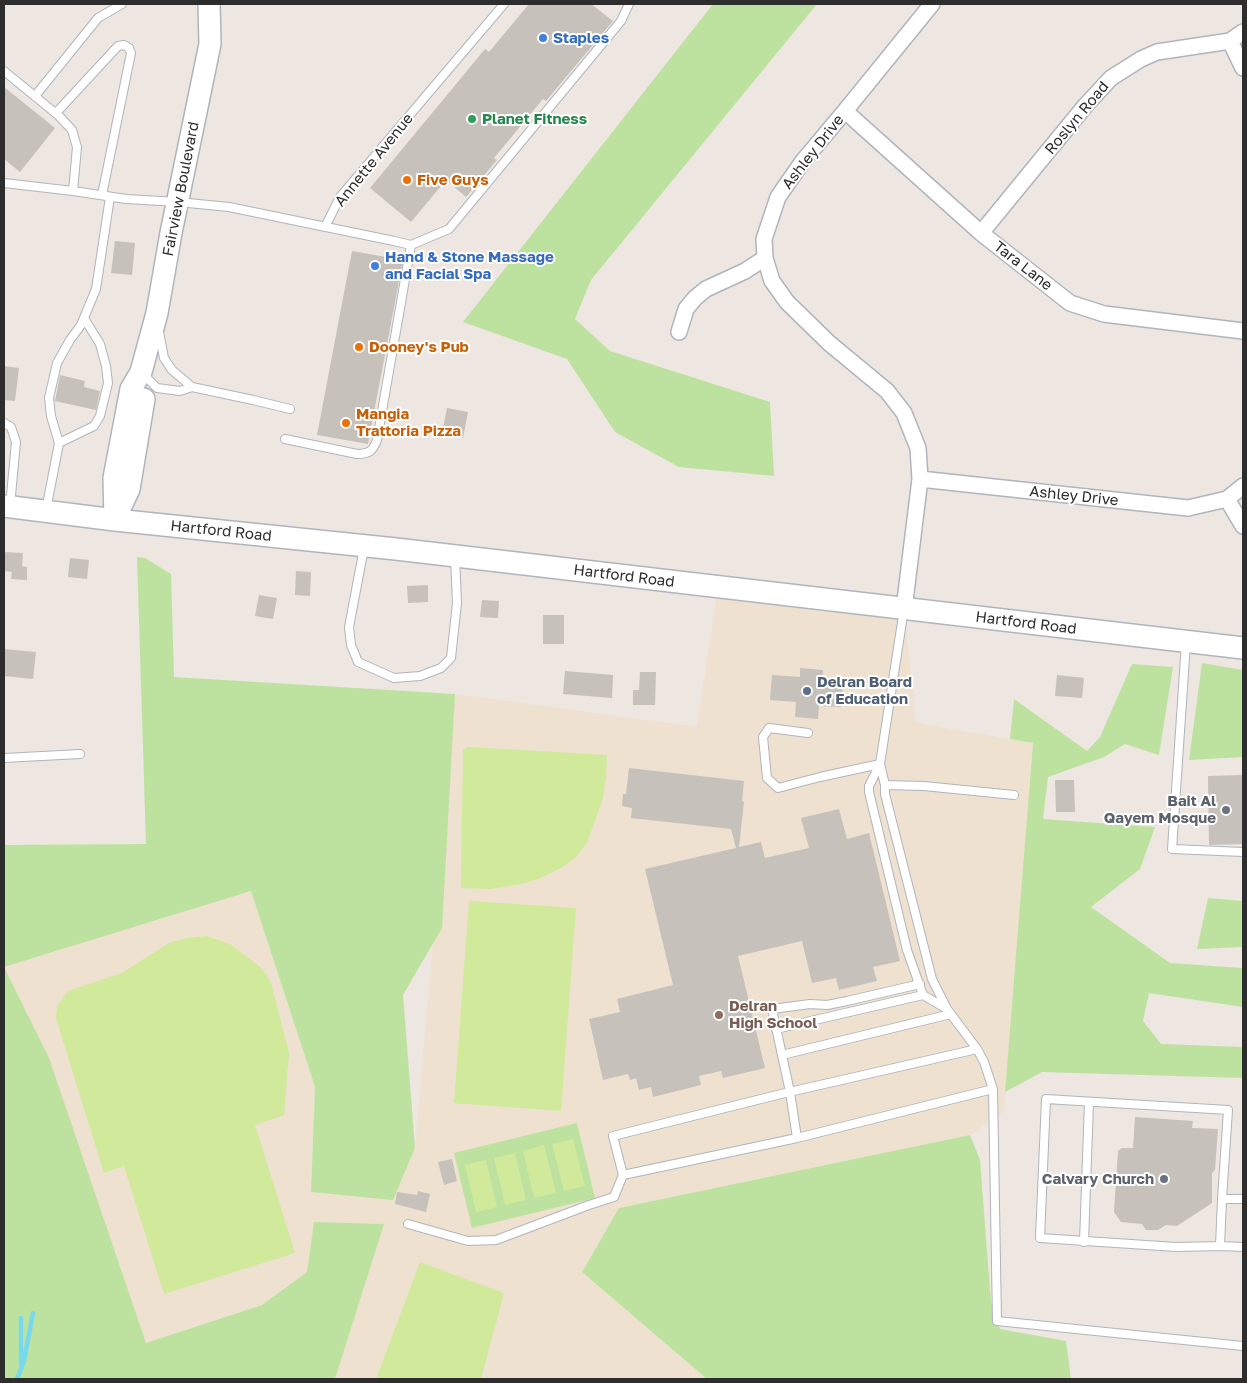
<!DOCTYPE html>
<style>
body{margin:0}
#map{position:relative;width:1247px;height:1383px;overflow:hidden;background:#eee6e0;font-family:"Golos Text",sans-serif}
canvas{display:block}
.frame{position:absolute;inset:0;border:5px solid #2d2d2d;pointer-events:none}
</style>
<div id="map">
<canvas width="1247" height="1383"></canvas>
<div class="frame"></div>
</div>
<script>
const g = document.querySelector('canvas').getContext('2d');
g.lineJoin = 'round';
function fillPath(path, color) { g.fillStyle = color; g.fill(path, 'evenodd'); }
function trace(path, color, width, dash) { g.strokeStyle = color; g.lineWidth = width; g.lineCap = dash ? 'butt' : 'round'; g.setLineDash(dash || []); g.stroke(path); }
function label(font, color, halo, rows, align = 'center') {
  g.font = font + ' "Golos Text",sans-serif'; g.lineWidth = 4; g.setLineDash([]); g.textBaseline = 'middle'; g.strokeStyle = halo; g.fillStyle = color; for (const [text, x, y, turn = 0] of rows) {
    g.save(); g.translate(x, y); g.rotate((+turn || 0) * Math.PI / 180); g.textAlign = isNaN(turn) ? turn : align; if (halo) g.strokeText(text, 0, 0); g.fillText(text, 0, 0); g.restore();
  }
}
const education = new Path2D(`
 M718,587l186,22 12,114 117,20 -29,368 -34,24 -351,73 -37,64 125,107h-372l49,-155 -70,-2 -7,50 -45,33 -116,38 -142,-376 247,-76 64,196 -4,105 82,7 22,-51 40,-454 242,33z`);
const green = new Path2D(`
 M713,4h104l-226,276 -16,39 35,32 160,51 4,74 -95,-9 -64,-35 -48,-73 -104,-37z
 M137,557l8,1 26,16 3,103 281,17 -13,234 -39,67 12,153 -22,52 -82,-8 4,-105 -64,-196 -247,76 45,91 97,285 116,-38 45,-33 7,-50 70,2 -49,155h-331v-534l142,-1z
 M1202,663l41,7v87l-54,3z
 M1132,664l41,3 -14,88 -34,-11 -21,13 -56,20 -5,42 112,8 -15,42 -49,38 79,56 73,5v39l-94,-14 -6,28 18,23 82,3v31l-201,-6 -37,20 28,-349 -23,-4 4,-40 73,52 13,-14z
 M1208,898l35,3v46l-46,2z
 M577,1123l18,75 -123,30 -18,-75z
 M970,1135l10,25 11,142 9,27 66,12 5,38h-364l-125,-107 37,-64z`);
const pitch = new Path2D(`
 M468,747l139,8 -1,23 -4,23 -15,42 -12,15 -16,11 -21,10 -21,6 -27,4 -29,-1 2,-138z
 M469,901l107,7 -15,203 -107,-8z
 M207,936l23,8 29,22 7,8 5,9 18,70 -5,62 -29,10 40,128 -131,41 -40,-128 -20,7 -48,-155 1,-12 11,-15 54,-18 47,-30 18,-5z
 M573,1139l12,47 -21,5 -12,-47z
 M544,1145l12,48 -22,5 -11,-47z
 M515,1153l11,47 -21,5 -11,-47z
 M486,1160l11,47 -21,5 -11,-47z
 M420,1262l84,31 -23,86h-105z`);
const stream = new Path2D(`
 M21,1365v-47
 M17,1379l7,-18 9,-48`);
const building = new Path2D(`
 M529,4h62l22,17 -67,80 -3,-2 -49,59 3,2 -31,37 -20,-17 -35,42 -41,-34 115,-139 4,3z
 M4,87l51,41 -35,44 -16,-13z
 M115,241l20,2 -3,32 -21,-2z
 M352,251l51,9 -35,184 -51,-9z
 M4,366l15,2 -4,33 -11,-1z
 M60,375l25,6 -1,6 16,4 -4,19 -41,-9z
 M447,408l21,4 -5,26 -21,-5z
 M4,552l19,1 -1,13 5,1v13l-16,-1 1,-7 -8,-1z
 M70,558l19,2 -2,19 -19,-2z
 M296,571l15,1 -1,24 -15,-1z
 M428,585v17l-20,1 -1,-17z
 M259,595l18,3 -4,21 -18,-3z
 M482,600l17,1 -1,17 -18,-1z
 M543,615h21v29h-21z
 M4,649l32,3 -3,27 -29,-3z
 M800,668l23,2v11l20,1 -2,25 -22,-1 -1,13 -23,-2 1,-15 -26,-2 2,-25 28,2z
 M565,671l48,4 -1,23 -49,-4z
 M640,672h16l-1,33h-22v-15h6z
 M1057,675l27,3 -2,20 -27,-2z
 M629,768l115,13 -2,20 2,1 -5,45 22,-5 4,16 44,-10 -8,-30 38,-9 8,30 22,-6 31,128 -27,6 4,14 -38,9 -3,-12 -24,5 -10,-42 -64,15 27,112 -42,10 -2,-7 -22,5 2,9 -48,12 -2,-10 -12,3 -3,-12 -6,2 -2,-6 -25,6 -14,-61 31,-7 -3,-13 56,-14 -28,-116 91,-21 -5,-19 -100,-11 1,-10 -10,-2 1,-12h3z
 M1243,775v69l-34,1 -1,-69z
 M1055,780h19l1,32h-19z
 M1135,1117l58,4 -1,7 26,1 -3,41 -3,3v30l-35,23 -11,-1 -8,5h-12l-4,-6 -21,-2 -7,-10 4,-61 4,-3h11z
 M452,1159l5,22 -13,4 -6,-23z
 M418,1191l12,3 -4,18 -31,-8 2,-12 20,3z`);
const lane = new Path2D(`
 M4,71l55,45 13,14 5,17 -4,44 53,8 52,3 51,5 165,34 17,4 38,-16 172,-208 8,-17
 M35,96l63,-78 24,-14
 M56,113l62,-67 6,-1 5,3 2,5 -29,142
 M4,183l69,8
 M325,227l15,-30 164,-193
 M159,332l5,26 8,12 20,17 61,13 37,9
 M143,374l14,14 23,3 12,-4
 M4,423l7,4 5,15 -6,64
 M285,439l72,15c12,0 16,-3 20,-14l34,-195
 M59,443l35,-17 6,-10 8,-33 -2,-17 -6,-22 -16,-26
 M46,510l13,-67 -8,-27 -2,-18 8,-35 13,-23 11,-15 15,-36 14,-92
 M364,548l-15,79 2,18 7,17 36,16 26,-2 21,-8 10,-10 6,-55 -2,-46
 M904,609l-24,155 -11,22v6l38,158 16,45 24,14 30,40 7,13 9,27 4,232 246,25
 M1186,643l-14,206 71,3
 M808,733l-39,-5 -6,9 4,41 11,10 42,-11 60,-13
 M4,758l76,-4
 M880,764l5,21v9l47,185 15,30
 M885,785l39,1 90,9
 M776,1029l147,-34
 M977,1049l-192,44 -172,43 10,39 174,-37 196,-49
 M782,1055l169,-41
 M797,1138l-7,-46 -18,-83 38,-5 17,1 20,-4 73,-17
 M1243,1199h-21l-2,47 23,1
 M408,1224l60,17 28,-1 93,-35 25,-8 9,-22
 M1084,1242l5,-140
 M1220,1246l-44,1 -136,-9 6,-139 182,11 -6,89`);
const street = new Path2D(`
 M1230,41l13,27
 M845,111l136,122 89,70 34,11 139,17
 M981,233l104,-127 26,-28 30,-19 16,-7 73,-11 13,-9
 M679,332l7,-23 9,-11 11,-9 39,-18 20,-13
 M920,479l268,29 39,-9 16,-13
 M1227,499l16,27
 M904,609l16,-130 -2,-31 -14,-35 -17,-22 -58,-48 -42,-41 -15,-21 -7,-23 -1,-19 14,-42 25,-36 42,-50 87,-107`);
const secondary = new Path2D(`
 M4,506l111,14 281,29 847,99
 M119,510l10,-21 15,-90
 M115,520l-1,-42 17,-89 10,-17 16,-59 14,-80 39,-189 -1,-40`);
const markers = [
 [543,38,5,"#3f7fe0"],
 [472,119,5,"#2e9e5b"],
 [407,180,5,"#e8710a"],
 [375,266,5,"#3f7fe0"],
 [359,347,5,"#e8710a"],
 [346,423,5,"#e8710a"],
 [807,691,5,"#5c6f8a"],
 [1226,810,5,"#6b7280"],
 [719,1015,5,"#8d6e63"],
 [1164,1179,5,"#6b7280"]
];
const shopNames = [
 ["Staples",553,38],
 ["Hand & Stone Massage",385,257],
 ["and Facial Spa",385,274]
];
const streetNames = [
 ["Roslyn Road",1077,118,-50],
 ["Ashley Drive",813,152,-52],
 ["Annette Avenue",374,160,-51],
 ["Fairview Boulevard",181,189,-79],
 ["Tara Lane",1023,266,38],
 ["Ashley Drive",1074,496,6],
 ["Hartford Road",221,531,6],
 ["Hartford Road",624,576,7],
 ["Hartford Road",1026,623,7]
];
const leisureNames = [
 ["Planet Fitness",482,119]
];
const foodNames = [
 ["Five Guys",417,180],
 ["Dooney's Pub",369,347],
 ["Mangia",356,414],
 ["Trattoria Pizza",356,431]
];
const serviceNames = [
 ["Delran Board",817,682],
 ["of Education",817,699]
];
const worshipNames = [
 ["Bait Al",1216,801],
 ["Qayem Mosque",1216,818],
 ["Calvary Church",1154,1179]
];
const educationNames = [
 ["Delran",729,1006],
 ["High School",729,1023]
];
fillPath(education, '#eee1d0');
fillPath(green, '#bde29f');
fillPath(pitch, '#d0e99b');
trace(stream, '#77d9eb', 4.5);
fillPath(building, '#c7c1bb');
trace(lane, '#b0b4bd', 10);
trace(street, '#b0b4bd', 18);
trace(secondary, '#b0b4bd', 24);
trace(lane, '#fff', 8);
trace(street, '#fff', 15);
trace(secondary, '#fff', 21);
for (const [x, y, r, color] of markers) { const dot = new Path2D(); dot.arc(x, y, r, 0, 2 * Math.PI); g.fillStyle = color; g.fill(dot); trace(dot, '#fff', 2); }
label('bold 15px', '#366cbe', '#fff', shopNames, 'left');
label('15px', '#2d2d2d', '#fff', streetNames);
label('bold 15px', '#27864d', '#fff', leisureNames, 'left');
label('bold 15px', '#c56008', '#fff', foodNames, 'left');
label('bold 15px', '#4e5e75', '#fff', serviceNames, 'left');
label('bold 15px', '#5b616d', '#fff', worshipNames, 'right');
label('bold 15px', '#785e54', '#fff', educationNames, 'left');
</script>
